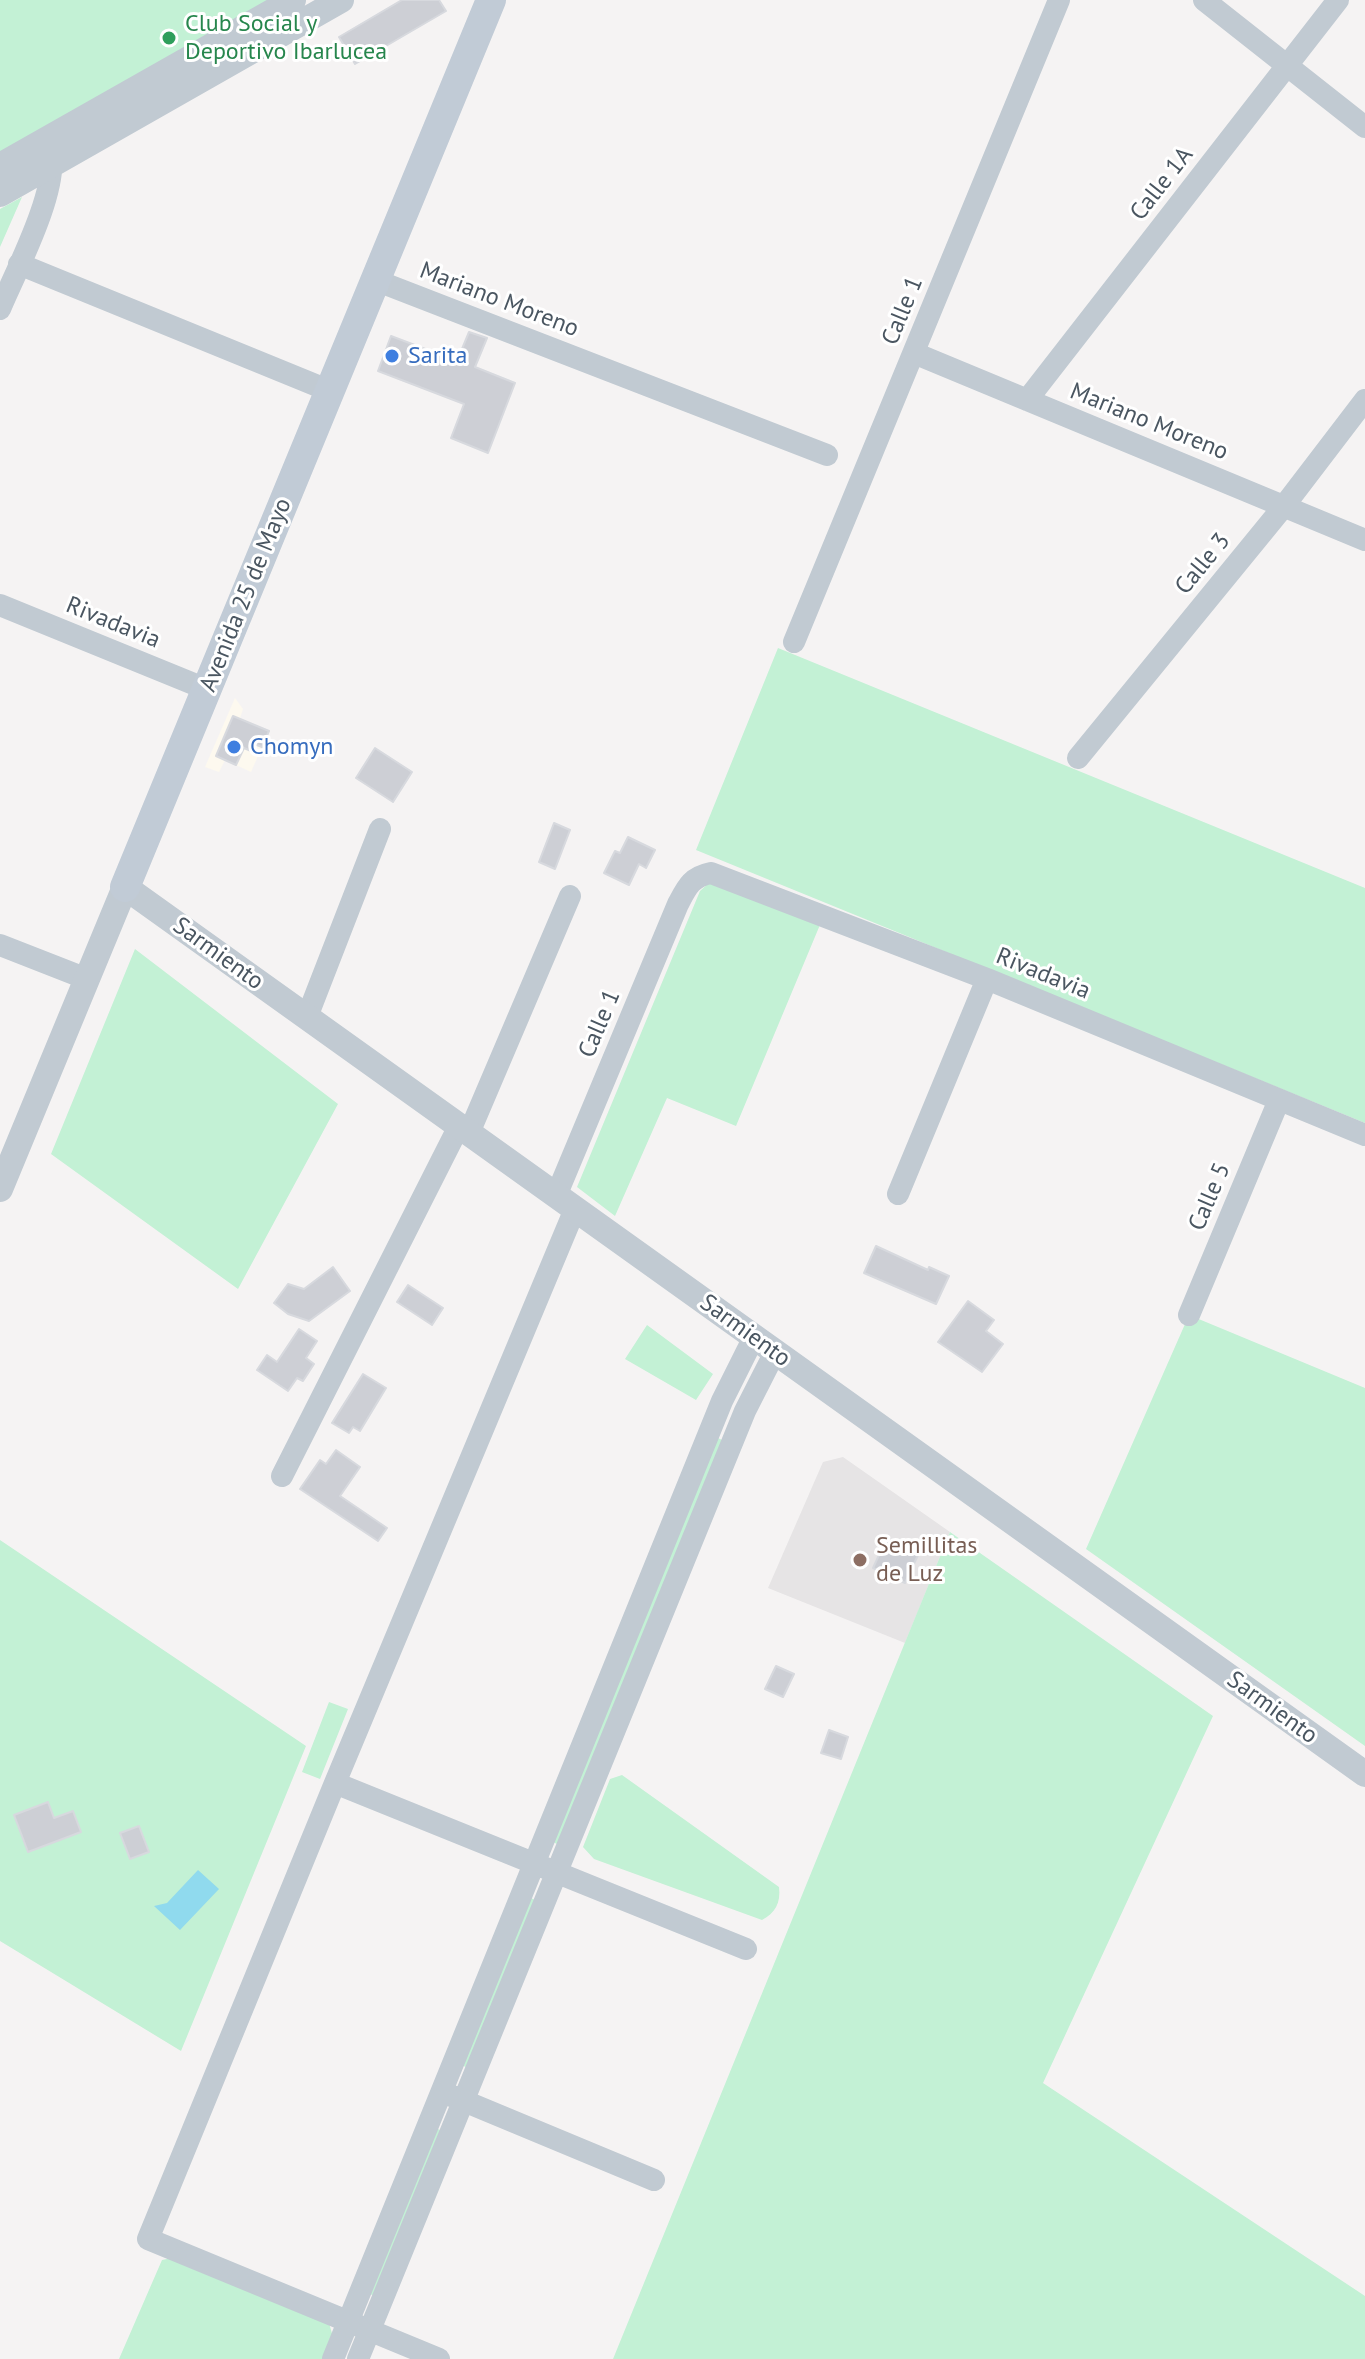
<!DOCTYPE html>
<style>
body{margin:0}
canvas{display:block;background:#f5f3f3}
</style>
<canvas width="1365" height="2359"></canvas>
<script>
const g = document.querySelector('canvas').getContext('2d');
g.lineJoin = 'round';
function fillPath(path, color) { g.fillStyle = color; g.fill(path, 'evenodd'); }
function trace(path, color, width, dash) { g.strokeStyle = color; g.lineWidth = width; g.lineCap = dash ? 'butt' : 'round'; g.setLineDash(dash || []); g.stroke(path); }
function label(font, color, halo, rows, align = 'center') {
  g.font = font + ' "PT Sans",sans-serif'; g.lineWidth = 6; g.setLineDash([]); g.textBaseline = 'middle'; g.strokeStyle = halo; g.fillStyle = color; for (const [text, x, y, turn = 0] of rows) {
    g.save(); g.translate(x, y); g.rotate((+turn || 0) * Math.PI / 180); g.textAlign = isNaN(turn) ? turn : align; if (halo) g.strokeText(text, 0, 0); g.fillText(text, 0, 0); g.restore();
  }
}
const commercial = new Path2D(`
 M235,698l8,11 -3,9 29,13 -18,41 -26,-12 -6,12 -14,-5z`);
const education = new Path2D(`
 M843,1457l107,75 -45,111 -137,-55 55,-126z`);
const green = new Path2D(`
 M0,0h293l-293,166z
 M22,197l-22,50v-38z
 M778,648l587,240v235l-669,-273z
 M711,881l111,39 -86,206 -69,-28 -52,118 -38,-29 123,-296z
 M135,949l203,155 -100,185 -187,-135z
 M1189,1315l176,73v358l-279,-197z
 M647,1325l66,49 -17,26 -71,-41z
 M718,1438l4,2 -165,404 -4,-2z
 M950,1532l263,184 -170,367 322,213v63h-752z
 M0,1540l306,206 -125,305 -181,-110z
 M329,1702l19,7 -28,70 -18,-7z
 M622,1775l157,112c2,16 -4,26 -17,33l-168,-61 -11,-12 27,-68z
 M529,1897l6,3 -69,167 -5,-2z
 M436,2128l4,2 -66,166 -4,-2z
 M177,2257l152,66 4,14 -9,22h-205l43,-99z`);
const water = new Path2D(`
 M198,1870l21,19 -39,41 -26,-24 13,-3z`);
const building = new Path2D(`
 M402,0h37l7,11 -91,53 -16,-27z
 M469,332l18,6 -12,29 40,16 -27,70 -37,-15 13,-34 -86,-33 13,-35 66,25z
 M233,716l36,15 -7,16 -8,-3 -3,7 -7,-3 -8,17 -20,-9z
 M375,748l37,24 -19,30 -37,-24z
 M554,823l16,7 -15,39 -16,-7z
 M628,837l27,13 -9,18 -7,-4 -10,21 -25,-12 11,-22 5,2z
 M876,1246l52,24 1,-3 20,9 -13,28 -72,-31z
 M333,1267l17,24 -41,30 -21,-7 -14,-11 14,-19 16,5z
 M408,1285l35,23 -11,17 -35,-23z
 M968,1301l26,19 -8,11 17,13 -21,28 -44,-30z
 M299,1329l18,12 -11,17 8,6 -11,17 -6,-3 -9,13 -31,-21 10,-15 10,7z
 M363,1374l23,14 -26,43 -7,-4 -4,6 -17,-10z
 M336,1450l24,17 -20,29 47,32 -9,13 -78,-52 20,-29 6,4z
 M886,1540l32,15 -13,28 -32,-15z
 M776,1666l18,8 -11,23 -18,-8z
 M829,1730l19,7 -7,22 -20,-6z
 M48,1802l6,16 19,-7 8,21 -53,20 -14,-37z
 M139,1826l10,26 -19,7 -10,-26z`);
const minor = new Path2D(`
 M1204,0l161,127
 M19,264l311,127
 M375,280l452,175
 M0,309c15,-36 60,-121 50,-157
 M914,353l451,187
 M1027,400l311,-400
 M0,605l206,84
 M794,642l265,-642
 M1078,758l206,-252 81,-106
 M0,945l87,34
 M307,1017l73,-188
 M469,1133l101,-237
 M898,1194l89,-215
 M556,1196l122,-292c9,-17 13,-27 33,-31l276,106 378,156
 M1189,1315l90,-215
 M282,1476l177,-350
 M335,1783l411,166
 M452,2096l202,84
 M333,2359l389,-958 32,-64
 M358,2359l387,-948 30,-59
 M439,2359l-291,-120 187,-456 240,-574`);
const tertiary = new Path2D(`
 M0,166l293,-166
 M0,194l341,-194
 M0,1189l125,-302 1240,887`);
const secondary = new Path2D(`
 M125,887l366,-887`);
const markers = [
 [169,38,8,"#2e9e5b"],
 [392,356,8,"#3f7fe0"],
 [234,747,8,"#3f7fe0"],
 [860,1560,8,"#8d6e63"]
];
const leisureNames = [
 ["Club Social y",185,24],
 ["Deportivo Ibarlucea",185,52]
];
const streetNames = [
 ["Calle 1A",1162,184,-52],
 ["Mariano Moreno",499,300,21],
 ["Calle 1",903,311,-68],
 ["Mariano Moreno",1149,422,22],
 ["Calle 3",1203,564,-51],
 ["Avenida 25 de Mayo",246,595,-68],
 ["Rivadavia",113,623,22],
 ["Sarmiento",218,954,36],
 ["Rivadavia",1043,974,22],
 ["Calle 1",600,1024,-67],
 ["Calle 5",1210,1197,-67],
 ["Sarmiento",745,1331,36],
 ["Sarmiento",1272,1708,36]
];
const shopNames = [
 ["Sarita",408,356],
 ["Chomyn",250,747]
];
const educationNames = [
 ["Semillitas",876,1546],
 ["de Luz",876,1574]
];
fillPath(commercial, '#fdf9ef');
fillPath(education, '#e6e4e5');
fillPath(green, '#c3f1d5');
fillPath(water, '#90daee');
fillPath(building, '#cdcfd5');
trace(building, '#d7d9de', 2);
trace(minor, '#c1cad2', 22);
trace(tertiary, '#c1cad2', 26);
trace(secondary, '#c1cbd6', 30);
for (const [x, y, r, color] of markers) { const dot = new Path2D(); dot.arc(x, y, r, 0, 2 * Math.PI); g.fillStyle = color; g.fill(dot); trace(dot, '#fff', 3); }
label('24px', '#27864d', '#fff', leisureNames, 'left');
label('24px', '#4a5661', '#fff', streetNames);
label('24px', '#366cbe', '#fff', shopNames, 'left');
label('24px', '#785e54', '#fff', educationNames, 'left');
</script>
